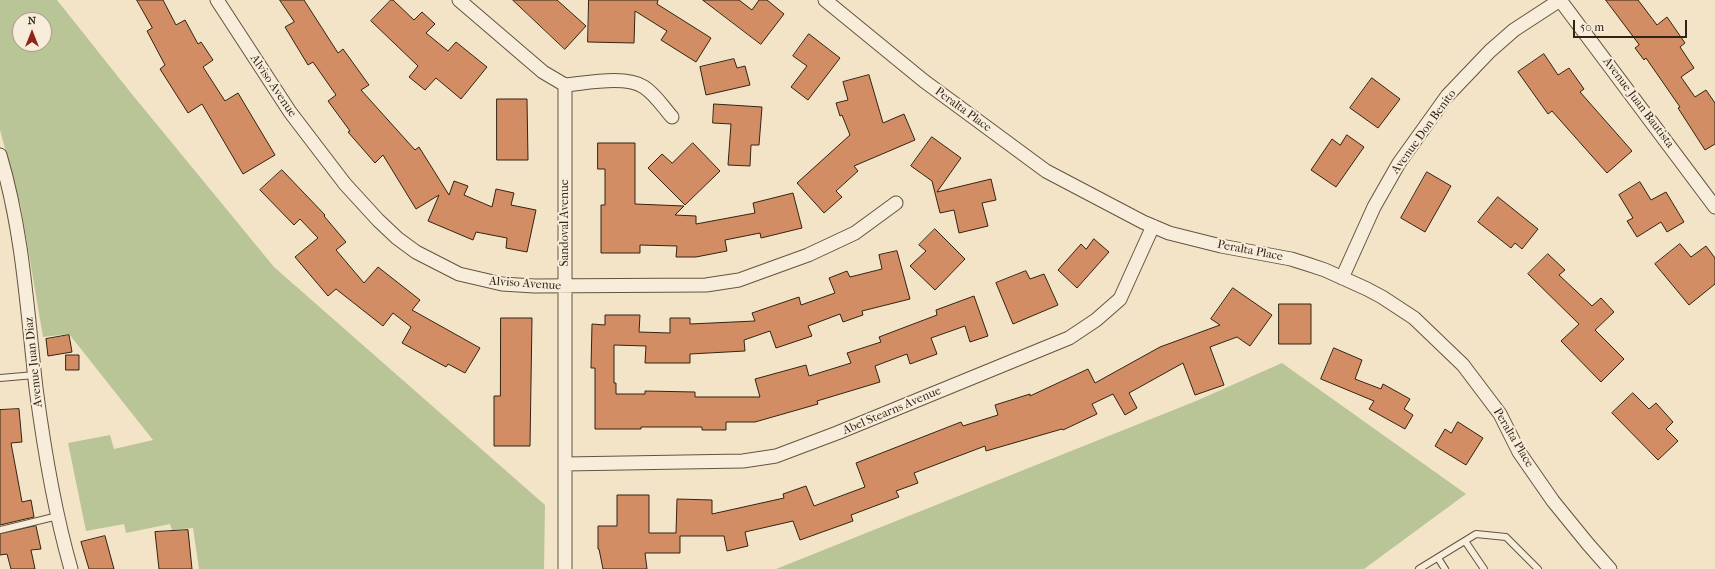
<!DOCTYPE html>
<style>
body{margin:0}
#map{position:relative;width:1715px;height:569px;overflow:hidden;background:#f4e4c7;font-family:"IM FELL French Canon",serif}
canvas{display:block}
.north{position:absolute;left:12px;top:12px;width:40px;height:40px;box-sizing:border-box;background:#f8eddb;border:1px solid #a99d8b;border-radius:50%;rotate:0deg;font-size:11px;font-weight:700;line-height:16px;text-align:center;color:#322412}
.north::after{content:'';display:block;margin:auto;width:14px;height:18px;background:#8f2418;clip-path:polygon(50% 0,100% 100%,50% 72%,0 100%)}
.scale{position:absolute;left:1573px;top:20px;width:114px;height:18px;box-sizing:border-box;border:2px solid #322412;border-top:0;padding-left:5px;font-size:12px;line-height:14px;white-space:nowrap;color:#322412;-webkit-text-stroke:3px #f8eddb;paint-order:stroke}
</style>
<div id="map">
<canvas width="1715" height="569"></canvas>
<div class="north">N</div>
<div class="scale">50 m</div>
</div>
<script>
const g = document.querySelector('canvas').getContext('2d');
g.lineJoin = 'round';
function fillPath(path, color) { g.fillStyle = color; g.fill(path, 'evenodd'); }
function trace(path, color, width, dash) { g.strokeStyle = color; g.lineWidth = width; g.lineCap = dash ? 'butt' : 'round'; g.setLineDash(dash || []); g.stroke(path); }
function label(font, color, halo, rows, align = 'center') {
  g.font = font + ' "IM FELL French Canon",serif'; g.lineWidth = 4; g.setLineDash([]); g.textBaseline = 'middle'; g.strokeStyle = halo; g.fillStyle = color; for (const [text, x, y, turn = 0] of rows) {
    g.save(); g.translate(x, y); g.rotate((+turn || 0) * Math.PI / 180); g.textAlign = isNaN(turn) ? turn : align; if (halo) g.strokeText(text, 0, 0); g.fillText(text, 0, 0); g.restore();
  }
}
const green = new Path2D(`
 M0,0h57l74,93 143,174 271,238 -1,64h-345l-6,-41 -21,2 -2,-6 -44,9 -2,-9 -38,7 -18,-88 42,-8 4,14 39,-9 -84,-106 -26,3 -22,-130 -21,-77zM20,20h24v24h-24z
 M1282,363l184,131 -102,75h-588l420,-168z`);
const building = new Path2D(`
 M137,0h26l13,25 9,-5 13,24 3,-2 12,18 -10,7 22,34 13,-8 37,62 -32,19 -41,-70 -14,9 -28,-44 5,-4 -18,-34 5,-3z
 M280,0h24l34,53 5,-4 26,36 -8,5 54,60 4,-3 30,48 5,-14 14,5 -4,9 28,12 4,-18 18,4 -3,12 25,5 -9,42 -21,-4 1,-10 -31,-6 -3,8 -45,-19 11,-26 -23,14 -33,-54 -8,8 -27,-31 2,-1 -22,-30 8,-6 -23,-33 -5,3 -23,-38 9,-5z
 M391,0h2l21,20 8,-8 13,12 -9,9 22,18 8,-9 31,25 -26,32 -25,-21 -11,12 -16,-13 9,-11 -47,-45z
 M513,0h44l29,26 -21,23z
 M589,0h69l-1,4 54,34 -15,24 -35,-22 6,-9 -32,-20 -1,32 -46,-1z
 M703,0h36l13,10 7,-10h8l17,14 -23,30z
 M1606,0h32l19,25 10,-8 18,26 -5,4 14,21 -13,9 14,20 11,-7 9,13v41l-10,6 -27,-42 2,-1 -34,-49 -2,2 -9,-12 4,-3z
 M809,34l31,24 -32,42 -17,-13 16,-21 -14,-10z
 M1544,54l14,21 11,-7 15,21 -4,3 52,59 -25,22 -55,-62 -4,3 -30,-42z
 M734,59l3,9 8,-2 5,19 -44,10 -6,-28z
 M869,75l14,48 21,-9 11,26 -61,26 4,5 -22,20 6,6 -18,16 -27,-30 53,-48 -8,-20 -2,1 -4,-13 12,-3 -5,-18z
 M1372,78l28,21 -22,29 -28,-20z
 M497,99h30l1,61h-31z
 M714,104l48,3 -3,38h-8l-1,21 -22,-1 3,-41 -18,-1z
 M1347,135l17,12 -28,40 -25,-17 21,-31 8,6z
 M932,137l29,21 -24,34 54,-13 5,21 -14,3 6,23 -29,7 -5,-23 -14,3 -8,-32 -21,-15z
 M598,143h37v61l49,2 -9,9 21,1v8l59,-11 -2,-10 40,-10 9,35 -41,10 -1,-5 -35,7 2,11 -31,6h-20l1,-11 -37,-1v8h-39v-48h4v-36h-7z
 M693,143l27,28 -35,34 -37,-37 14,-14 10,9z
 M282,170l43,45 -1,1 22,26 -10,8 28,33 14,-16 42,33 -8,10 68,38 -15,25 -17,-9 -2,3 -44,-24 9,-16 -18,-14 -10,13 -47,-37 -8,7 -33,-39 23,-19 -18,-19 -6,6 -34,-35z
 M1427,172l24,14 -26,46 -24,-14z
 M1640,182l11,18 15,-8 18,30 -17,10 -6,-10 -24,15 -10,-16 6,-3 -14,-23z
 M1498,197l40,32 -16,20 -7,-6 -4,5 -33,-26z
 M935,229l30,30 -30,31 -25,-24 16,-15 -7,-6z
 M1094,239l15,13 -32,36 -19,-18 23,-26 5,5z
 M1680,244l11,13 15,-11 9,12v26l-26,21 -34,-41z
 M897,251l13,48 -48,12 1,4 -20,7 -3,-8 -32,12 4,10 -36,12 -6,-17 -26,9 1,11 -55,3v9h-45l1,-17 -32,-1v38h2v11h29v-3l50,1v5h65l-5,-18 51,-14 3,11 42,-13 -4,-10 34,-11 -2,-5 58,-22 -1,-5 38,-14 14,40 -18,6 -5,-16 -34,12 6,16 -27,10 -3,-10 -32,12 5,16 -63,19 1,3 -63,18h-29v8h-24v-3h-61v2h-46v-61h-4l1,-44 13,1v-10h35l-1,17 31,1v-15h20v6l65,-3 -3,-8 47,-16 2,8 34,-12 -6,-15 18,-7 3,6 32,-8 -3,-14z
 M1548,254l17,16 -6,5 33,31 9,-8 13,14 -19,18 29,29 -23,23 -40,-41 18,-17 -51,-50z
 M1026,271l4,8 14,-5 14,31 -45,19 -17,-41z
 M1233,288l39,27 -22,31 -13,-9 -27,10 14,38 -29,10 -12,-32 -54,30 8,15 -12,7 -12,-21 -21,10 5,10 -34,16 -1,-1 -76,22 -1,-5 -71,27 4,10 -22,8 3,6 -48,18 2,6 -53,19 -7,-19 -48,11 3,14 -21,5 -3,-15h-44v17h-35l2,16h-44l-4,-20h-1v-23h19v-31h32v38h27l1,-34 35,1v14l72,-16 -1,-4 23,-8 8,20 51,-19 -9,-24 105,-41 2,4 35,-11 -3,-10 35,-11v2l58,-27 7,14 65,-36 60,-22 -9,-6z
 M1279,304h32v40h-32z
 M501,318h31l-2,128h-36v-50h6z
 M69,335l3,17 -24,4 -2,-17z
 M1334,348l28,12 -7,19 26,10 2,-5 27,15 -6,10 9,6 -8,14 -36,-20 5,-8 -53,-22z
 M66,355h13v15h-13z
 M1633,393l16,16 7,-6 17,19 -7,7 12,12 -20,19 -46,-47z
 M19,409l3,33 -11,1 11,59 9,-2 3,17 -34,8v-115z
 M1458,422l25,16 -17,27 -31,-19 10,-17 6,4z
 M36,526l5,23 -10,1 4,19h-24l-4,-15 -7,1v-21z
 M188,530l4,39h-33l-4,-37z
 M105,536l9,33h-25l-8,-27z`);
const service = new Path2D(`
 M0,378l35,-3
 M0,530l58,-14
 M1465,541l19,28
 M1438,558l7,11
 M1419,569l57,-35 30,3 32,32`);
const minor = new Path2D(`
 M217,0l73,112 55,72 33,36 19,18 19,14 43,22 43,10 32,2 172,-1 33,-5 69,-25 47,-22 41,-30
 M459,0l84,72 22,13v484
 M825,0l99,81 122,90 97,51 26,11 52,13 70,13 16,5 18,6 42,19 15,8 32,21 49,47 37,49 19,38 34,49 35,43 22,25
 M1560,0l155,207
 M565,85c22,-2 61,-10 79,2 12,8 19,20 28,30
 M0,155c23,77 27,154 36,233 8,61 18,122 35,181
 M1342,278l32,-71 25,-44 48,-67 43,-45 24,-21 46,-30
 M565,464l178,-3 33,-5 61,-23 232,-95 27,-18 24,-21 33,-73`);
const streetNames = [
 ["Alviso Avenue",273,86,56],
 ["Avenue Juan Bautista",1638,103,53],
 ["Peralta Place",963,110,36],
 ["Avenue Don Benito",1424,132,-54],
 ["Sandoval Avenue",565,223,-90],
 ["Peralta Place",1250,251,11],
 ["Alviso Avenue",525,284,4],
 ["Avenue Juan Diaz",34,362,-96],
 ["Abel Stearns Avenue",892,411,-23],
 ["Peralta Place",1513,438,59]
];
fillPath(green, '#b9c597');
fillPath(building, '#d28d64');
trace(building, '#322412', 1);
trace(service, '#62543f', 8);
trace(minor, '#62543f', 15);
trace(service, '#f8eddb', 6);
trace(minor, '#f8eddb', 13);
label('12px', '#322412', '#f8eddb', streetNames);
</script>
